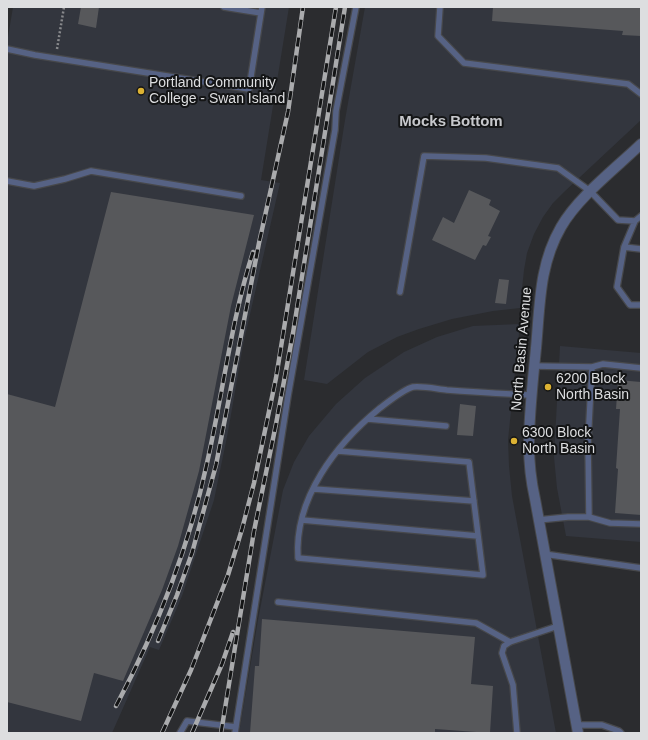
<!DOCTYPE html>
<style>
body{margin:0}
#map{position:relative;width:648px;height:740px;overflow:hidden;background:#2b2c2f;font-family:Arial,sans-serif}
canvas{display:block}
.frame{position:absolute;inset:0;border:8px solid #dddee0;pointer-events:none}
</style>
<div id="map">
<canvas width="648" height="740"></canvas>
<div class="frame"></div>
</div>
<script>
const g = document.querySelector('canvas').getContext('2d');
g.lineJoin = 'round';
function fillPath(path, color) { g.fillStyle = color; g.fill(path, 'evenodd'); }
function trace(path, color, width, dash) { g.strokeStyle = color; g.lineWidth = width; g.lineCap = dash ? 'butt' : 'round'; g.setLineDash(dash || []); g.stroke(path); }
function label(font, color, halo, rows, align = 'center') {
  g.font = font + ' Arial,sans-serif'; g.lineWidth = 4; g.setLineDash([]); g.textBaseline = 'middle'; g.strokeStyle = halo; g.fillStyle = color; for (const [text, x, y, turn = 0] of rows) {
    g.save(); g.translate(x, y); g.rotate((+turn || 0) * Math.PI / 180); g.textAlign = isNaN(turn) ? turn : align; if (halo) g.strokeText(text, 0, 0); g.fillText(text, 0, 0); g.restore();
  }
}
const built = new Path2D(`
 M13,7h276l-28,173 19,3 -37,162 -15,87 -14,68 -32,96 -23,54 -9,-3 -38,86h-105v-690z
 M365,7h276v113l-77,72 -11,11 -10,14 -9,17 -7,19 -3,17 -4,38 -27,3 -41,8 -33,10 -22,8 -29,15 -41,32 -23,-4 41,-260z
 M520,324l-12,116 1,26 3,30 44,237h-317l19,-113 25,-130 11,-28 15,-26 27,-32 29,-26 39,-26 33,-15 36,-11z
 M560,346l81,7v189l-75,-6 -9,-48 -3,-31z`);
const building = new Path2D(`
 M81,7h18l-3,21 -18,-4z
 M493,7h148v29l-19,-1 1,-4 -131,-10z
 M469,190l22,10 -2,5 11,6 -12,25 3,1 -5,9 -3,-1 -8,15 -43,-20 11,-23 11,6z
 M111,192l143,23 -23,91 -32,165 -21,75 -16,44 -39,91 -29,-8 -13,48 -74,-19v-308l48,13z
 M499,279l10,1 -3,24 -11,-1z
 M618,380l23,2v133l-26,-2 3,-44 -2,-1 4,-59h-4z
 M460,404l16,2 -3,30 -16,-1z
 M262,619l213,18 -4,47 22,2 -3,47 -55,-4v4h-185l5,-67h4z`);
const path = new Path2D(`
 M57,49l7,-42`);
const service = new Path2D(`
 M224,7l37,6
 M440,7l-2,29 26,27 164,21 13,10
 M7,49l28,6 214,34 13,-82
 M7,181l27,5 31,-7 26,-8 150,25
 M635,221l6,-5
 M624,247l17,2
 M400,292l24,-136 62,2 72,10 32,23 28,29 17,1 -11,26 -7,40 13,18h11
 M534,366l58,1 11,-3 38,4
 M368,419l78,7
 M338,451l131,11 14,113 -185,-17c-4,-60 38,-114 82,-150 8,-6 24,-19 33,-21 11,-1 24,2 34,3 28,2 57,4 85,5
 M314,489l160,12
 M589,517l-1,-75 4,-75
 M302,520l176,16
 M538,520l30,-3h21l21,6 31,1
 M544,554l97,14
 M278,602l198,21 34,19
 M576,725h26l17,6 2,2
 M180,733l7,-12 49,6
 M235,733l53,-337 47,-266 1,-19 20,-104
 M517,733l-4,-48 -11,-32 2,-7 6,-4 48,-16`);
const tertiary = new Path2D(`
 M578,733l-43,-234c-4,-18 -6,-36 -6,-54 0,-32 4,-65 7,-97 4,-43 3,-83 25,-121 17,-30 55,-59 80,-83`);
const rail = new Path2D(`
 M158,641l19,-46 15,-42 24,-88 43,-222 29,-131 15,-105
 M116,706c41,-77 73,-159 91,-243 16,-70 24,-142 46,-211
 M162,733l29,-63 37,-95 14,-46 12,-46 22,-105 60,-371
 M192,733l30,-69 11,-32
 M221,733l33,-202 22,-107 17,-91 52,-326`);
const markers = [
 [141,91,4,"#dcb233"],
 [548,387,4,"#dcb233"],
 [514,441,4,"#dcb233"]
];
const poiNames = [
 ["Portland Community",149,83],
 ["College - Swan Island",149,99],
 ["6200 Block",556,379],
 ["North Basin",556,395],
 ["6300 Block",522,433],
 ["North Basin",522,449]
];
const streetNames = [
 ["North Basin Avenue",522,349,-85]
];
const neighbourhoodNames = [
 ["Mocks Bottom",451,122]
];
fillPath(built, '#33363e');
fillPath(building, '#57585b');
trace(service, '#47484b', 8);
trace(tertiary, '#47484b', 12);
trace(path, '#88898c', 2.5, [2, 2]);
trace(service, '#566284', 5.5);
trace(tertiary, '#566284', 10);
trace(rail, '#aaabad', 4.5);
trace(rail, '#141516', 3, [9]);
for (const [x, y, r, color] of markers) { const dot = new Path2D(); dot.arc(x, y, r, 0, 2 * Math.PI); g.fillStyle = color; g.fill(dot); trace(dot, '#141516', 1.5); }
label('14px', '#dddee0', '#141516', poiNames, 'left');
label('14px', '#dddee0', '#141516', streetNames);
label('bold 15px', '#c7c8cc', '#141516', neighbourhoodNames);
</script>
